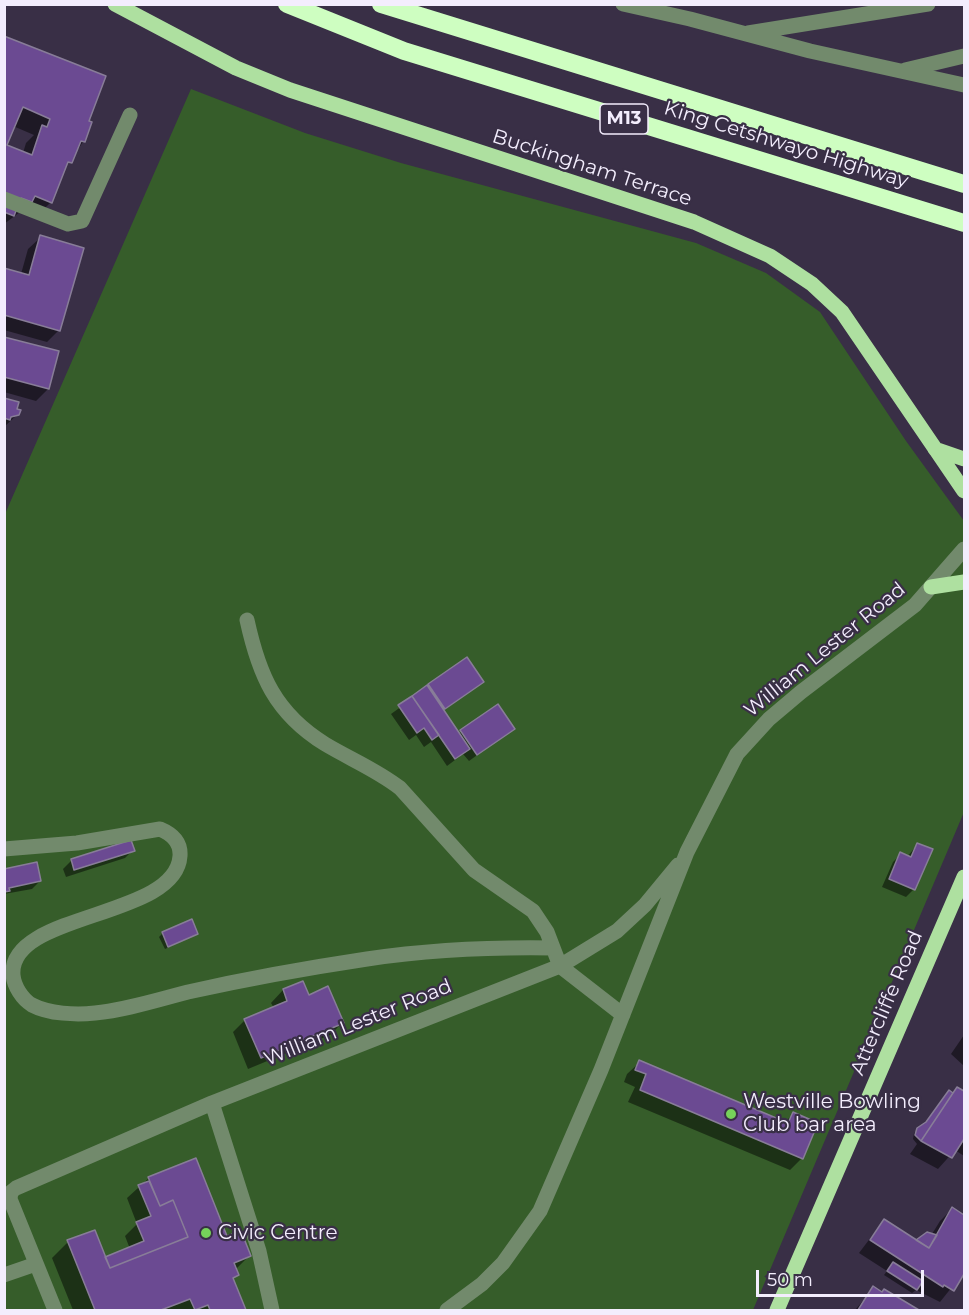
<!DOCTYPE html>
<style>
body{margin:0}
#map{position:relative;width:969px;height:1315px;overflow:hidden;background:#392f46;font-family:Montserrat,sans-serif}
canvas{display:block}
.frame{position:absolute;inset:0;border:6px solid #f3edfd;pointer-events:none}
.scale{position:absolute;left:756px;top:1270px;width:168px;height:27px;box-sizing:border-box;border:3px solid #f3edfd;border-top:0;padding-left:8px;font-size:18px;line-height:21px;white-space:nowrap;color:#f3edfd;-webkit-text-stroke:4px #392f46;paint-order:stroke}
</style>
<div id="map">
<canvas width="969" height="1315"></canvas>
<div class="frame"></div>
<div class="scale">50 m</div>
</div>
<script>
const g = document.querySelector('canvas').getContext('2d');
g.lineJoin = 'round';
function fillPath(path, color) { g.fillStyle = color; g.fill(path, 'evenodd'); }
function trace(path, color, width, dash) { g.strokeStyle = color; g.lineWidth = width; g.lineCap = dash ? 'butt' : 'round'; g.setLineDash(dash || []); g.stroke(path); }
function label(font, color, halo, rows, align = 'center') {
  g.font = font + ' Montserrat,sans-serif'; g.lineWidth = 4.5; g.setLineDash([]); g.textBaseline = 'middle'; g.strokeStyle = halo; g.fillStyle = color; for (const [text, x, y, turn = 0] of rows) {
    g.save(); g.translate(x, y); g.rotate((+turn || 0) * Math.PI / 180); g.textAlign = isNaN(turn) ? turn : align; if (halo) g.strokeText(text, 0, 0); g.fillText(text, 0, 0); g.restore();
  }
}
const green = new Path2D(`
 M191,89l114,44 96,30 295,80 70,30 54,39 86,129 58,80v291l-211,498h-748v-796z`);
const shadow = new Path2D(`
 M4,37l83,85 -4,20 -19,27 -13,33 -16,16 -15,-6 -16,12zM13,126l21,9 -8,8 -3,10 -18,-8z
 M41,237l18,93 -12,12 -43,-12v-60l17,4 7,-25z
 M4,338l44,51 -12,12 -32,-9z
 M4,399l14,15 -14,13z
 M466,660l16,22 -39,29 15,23 3,-2 52,-3 -44,32 -6,-7 -16,12 -16,-24 -7,5 -8,-12 -7,5 -18,-26z
 M130,842l3,8 -8,8 -59,19 -3,-8 8,-8z
 M917,845l-3,44 -8,8 -24,-10 11,-25 8,-8 6,3z
 M4,870l36,11 -8,8 -28,5z
 M163,933l34,1 -32,15 -6,-12z
 M302,983l6,14 34,26 -12,12 -82,34 -15,-37 12,-12 29,-12 -3,-5 12,-13z
 M964,1035v31l-13,-12z
 M640,1062l144,61 9,-9 9,44 -12,12 -162,-68 7,-15 -11,-5 3,-8z
 M958,1088l6,5v63l-9,-6 -17,19 -28,-15 7,-10 -4,-5 1,-6 11,-9z
 M149,1178l100,78 -14,14 2,5 -5,5 12,30h-171l-21,-52 16,-16 37,17 25,-10 -5,-13 12,-12 -10,-26z
 M952,1209l12,8v55l-24,30 -24,-12 -4,3 -28,-18 3,-4 -28,-18 25,-33 32,21 16,-7 8,-13z
 M874,1288l8,5 2,-3 32,20h-61z`);
const building = new Path2D(`
 M4,36l102,40 -17,45 3,1 -7,20 -4,-1 -9,22 -4,-1 -16,41 -17,-7 -3,6 -11,-4 -7,18 -10,-4zM23,107l27,12 -3,8 -5,-2 -10,30 -25,-10z
 M40,235l44,13 -24,83 -56,-16v-47l25,7z
 M4,337l55,14 -10,38 -45,-12z
 M4,398l15,4 -2,7 4,1 -2,5 -8,2 -1,3 -6,-2z
 M467,657l17,25 -39,27 -17,-25z
 M427,685l43,64 -15,10 -43,-63z
 M412,696l27,39 -7,5 -8,-12 -7,5 -19,-28z
 M498,704l17,25 -38,26 -17,-25z
 M131,840l4,11 -61,19 -3,-11z
 M917,843l16,6 -18,41 -26,-11 11,-27 11,5z
 M37,862l4,19 -32,7 1,3 -6,1v-23z
 M192,919l6,15 -30,13 -6,-15z
 M303,981l6,14 19,-9 16,37 -83,35 -17,-39 43,-18 -4,-12z
 M639,1060l149,63 5,-11 25,11 -15,36 -163,-69 6,-16 -11,-4z
 M957,1087l7,4v48l-12,19 -31,-17z
 M949,1090l4,3 -32,48 -6,-6 2,-7 9,-6z
 M196,1158l31,78 14,-5 10,25 -17,7 5,12 -6,3 13,32h-36l-2,-5 -13,5 -5,-11 -29,11h-66l-28,-70 28,-10 15,38 78,-31 -15,-37 -13,6 -12,-29z
 M149,1181l11,25 13,-6 15,37 -78,31 -5,-11 39,-16 -8,-19 15,-6 -13,-31z
 M952,1207l12,8v59l-10,17 -10,-6 -1,2 -73,-47 14,-21 45,29z
 M927,1232l10,3 -8,13 -13,-8z
 M893,1262l30,19 -6,9 -30,-19z
 M873,1286l9,6 2,-3 35,21h-61z`);
const minor = new Path2D(`
 M623,4l67,15 120,32 154,34
 M748,33l180,-29
 M905,70l59,-14
 M4,199l64,25 14,-3 48,-106
 M247,620c12,55 28,93 78,124 25,15 52,26 75,44l74,82 59,41 14,21 13,34 63,49
 M4,849l73,-6 83,-14c12,5 21,13 20,27 -4,63 -172,56 -167,119 1,11 9,24 19,30 17,9 44,10 63,8 31,-3 62,-13 93,-21 58,-13 119,-24 179,-33 61,-9 123,-12 186,-11
 M212,1103l47,148 13,59
 M4,1275l32,-11
 M55,1310l-45,-111 1,-7 5,-4 196,-85 348,-137 57,-35 28,-26 33,-40
 M447,1310l35,-26 21,-21 37,-52 61,-141 86,-218 50,-98 32,-35 32,-27 114,-87 49,-56`);
const major = new Path2D(`
 M115,4l121,64 54,22 404,132 76,34 42,28 30,28 122,179
 M935,449l29,10
 M931,587l33,-5
 M777,1310l187,-433`);
const highway = new Path2D(`
 M287,4l117,47 560,172
 M381,4l583,180`);
const markers = [
 [731,1114,6,"#76d25a"],
 [206,1233,6,"#76d25a"]
];
const shields = [
 [624,119,48]
];
const shieldNames = [
 ["M13",624,119]
];
const streetNames = [
 ["King Cetshwayo Highway",786,145,17],
 ["Buckingham Terrace",592,168,18],
 ["William Lester Road",825,650,-39],
 ["Attercliffe Road",887,1003,-67],
 ["William Lester Road",358,1023,-22]
];
const poiNames = [
 ["Westville Bowling",743,1102],
 ["Club bar area",743,1125],
 ["Civic Centre",218,1233]
];
fillPath(green, '#365d2a');
fillPath(shadow, '#0007');
fillPath(building, '#6b4a92');
trace(building, '#887d98', 1.5);
trace(minor, '#728a6c', 15);
trace(major, '#aee0a0', 15);
trace(highway, '#cefec1', 18);
for (const [x, y, r, color] of markers) { const dot = new Path2D(); dot.arc(x, y, r, 0, 2 * Math.PI); g.fillStyle = color; g.fill(dot); trace(dot, '#392f46', 2); }
for (const [x, y, w] of shields) { const box = new Path2D(); box.roundRect(x - w / 2, y - 15, w, 30, 4.5); g.fillStyle = '#392f46'; g.fill(box); trace(box, '#f3edfd', 1.5); }
label('bold 18px', '#f3edfd', null, shieldNames);
label('20px', '#f3edfd', '#392f46', streetNames);
label('20px', '#f3edfd', '#392f46', poiNames, 'left');
</script>
